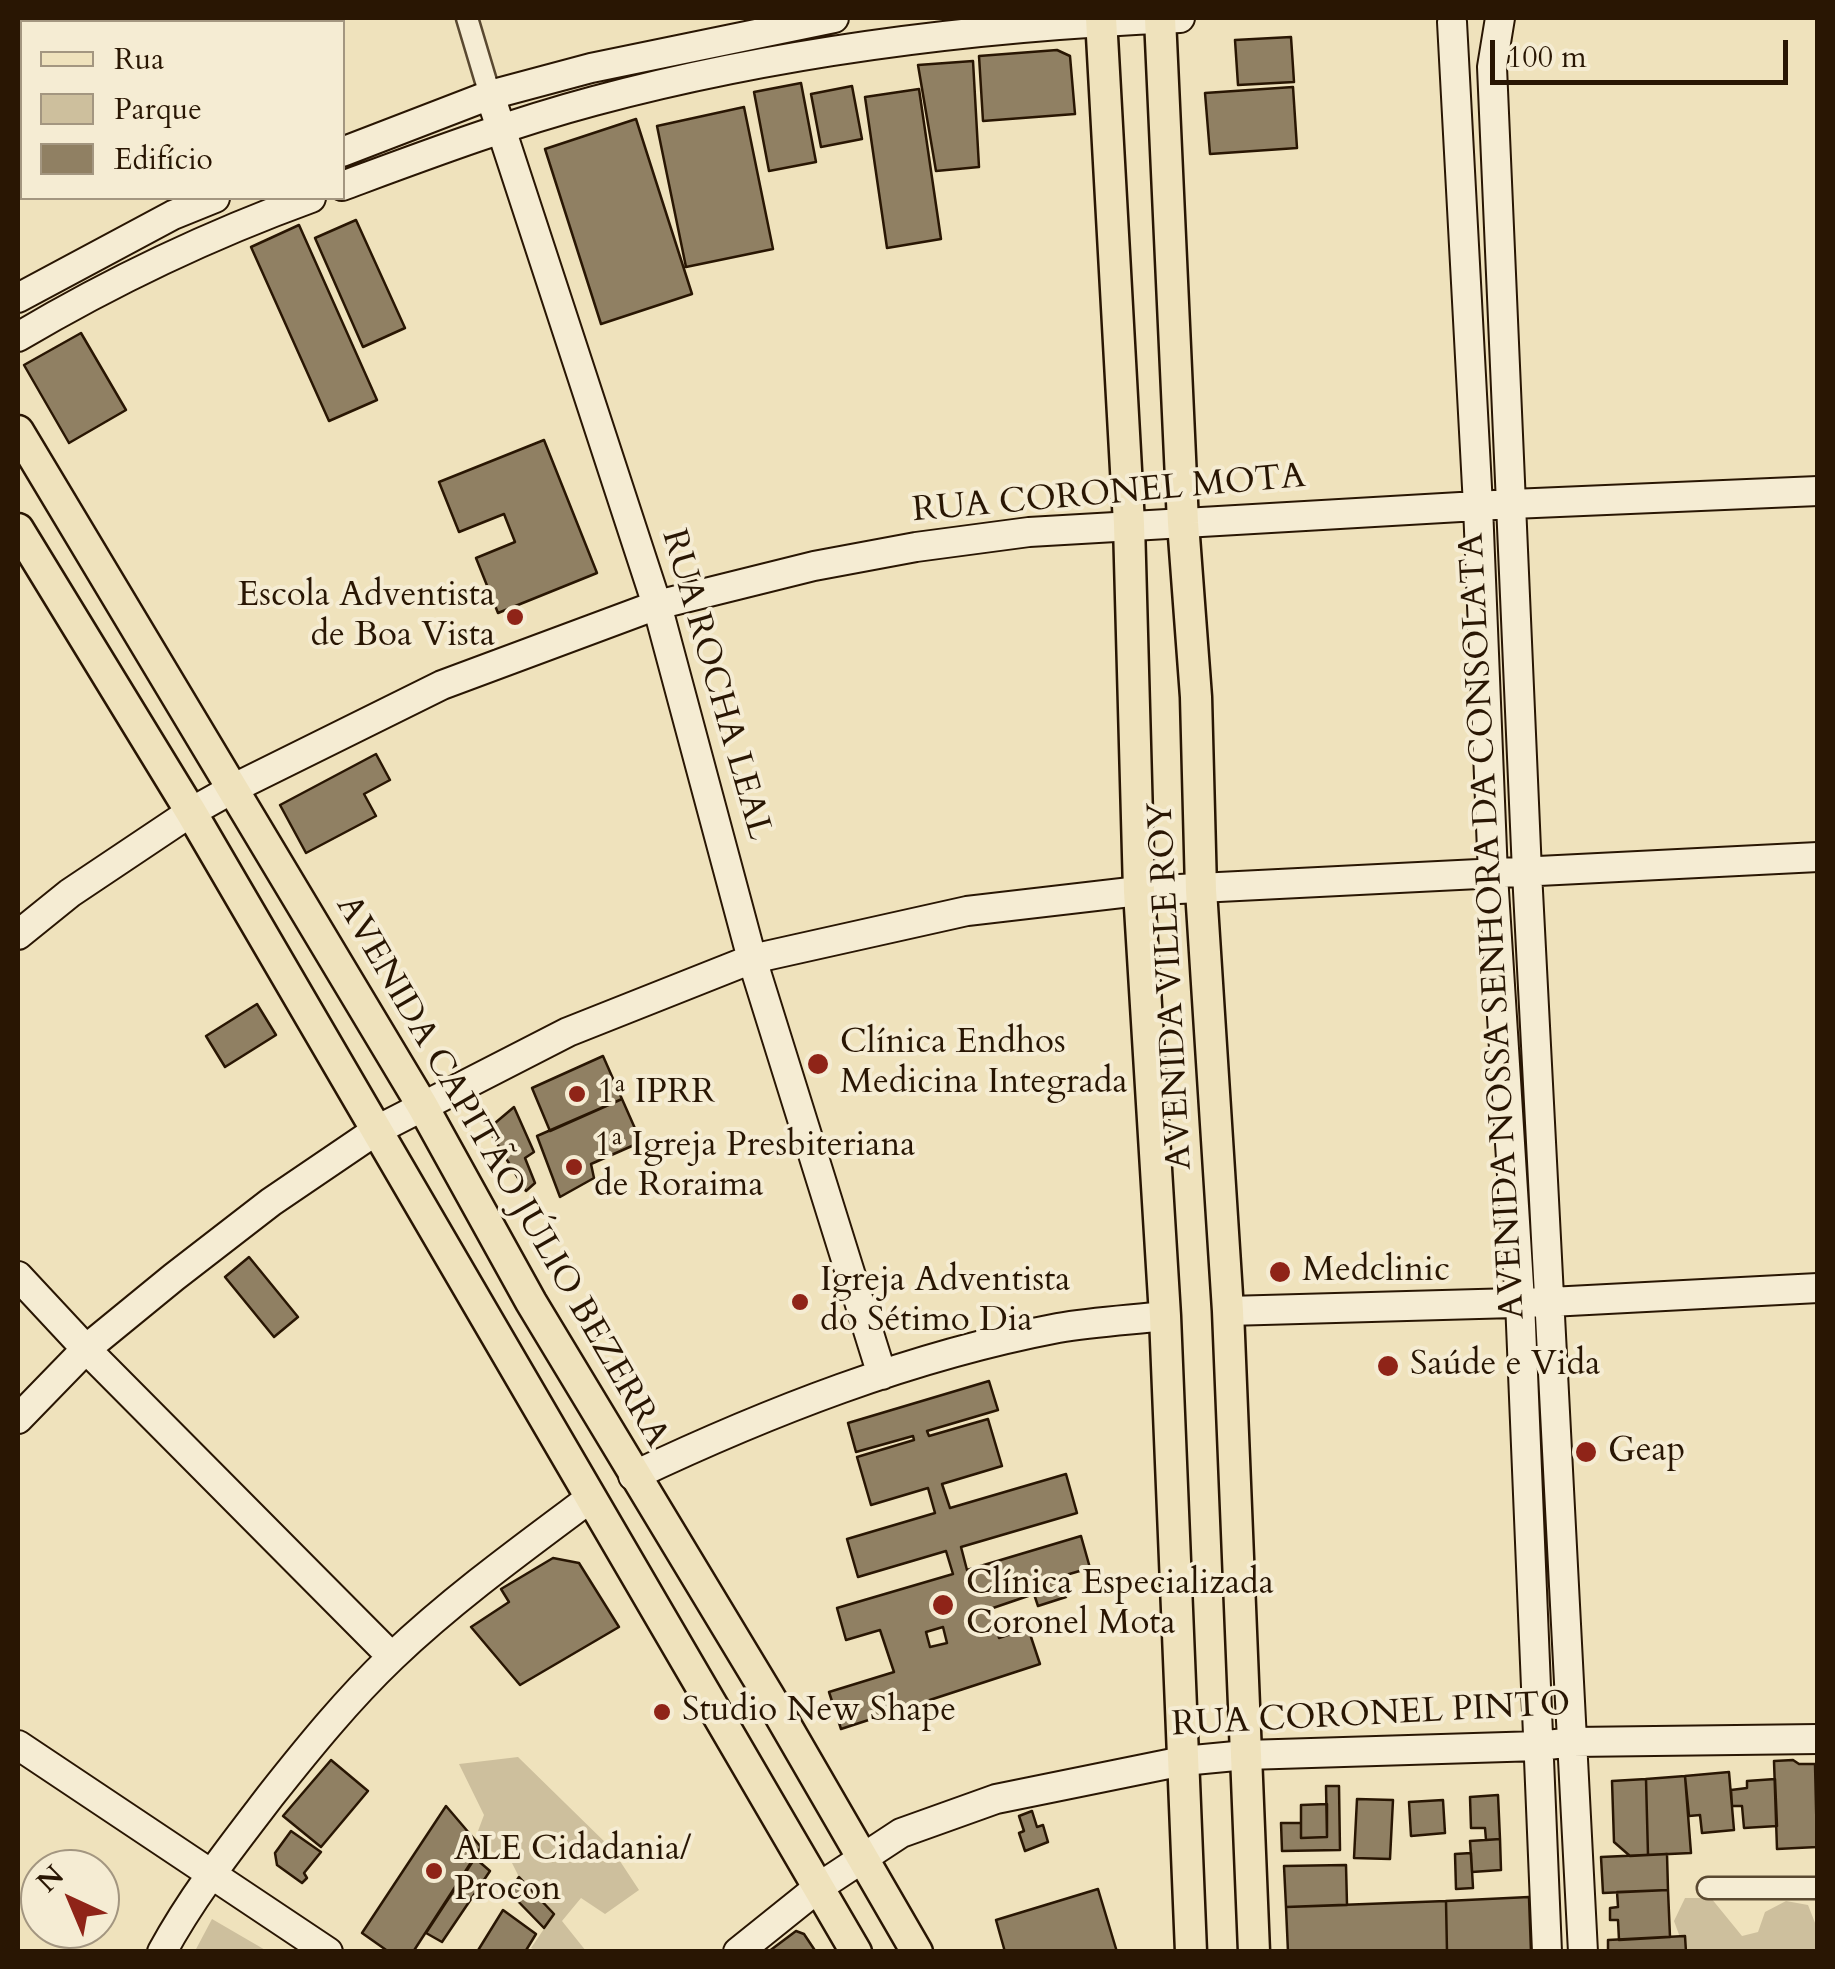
<!DOCTYPE html>
<meta charset="utf-8">
<style>
body{margin:0}
#map{position:relative;width:1835px;height:1969px;overflow:hidden;background:#efe2bc;font-family:Cardo,serif}
canvas{display:block}
.frame{position:absolute;inset:0;border:20px solid #291603;pointer-events:none}
.legend{position:absolute;left:20px;top:20px;width:325px;height:180px;box-sizing:border-box;background:#f5ecd3;border:2px solid #a39680;margin:0;padding:12px 18px;list-style:none;font-size:30px;color:#291603}
.legend li{display:flex;align-items:center;gap:20px;height:50px}
.legend b{width:50px;border:2px solid #a39680}
.north{position:absolute;left:20px;top:1849px;width:100px;height:100px;box-sizing:border-box;background:#f5ecd3;border:2px solid #a39680;border-radius:50%;rotate:316deg;font-size:28px;font-weight:700;line-height:40px;text-align:center;color:#291603}
.north::after{content:'';display:block;margin:auto;width:35px;height:45px;background:#8f2418;clip-path:polygon(50% 0,100% 100%,50% 72%,0 100%)}
.scale{position:absolute;left:1490px;top:40px;width:298px;height:45px;box-sizing:border-box;border:5px solid #291603;border-top:0;padding-left:12px;font-size:30px;line-height:35px;white-space:nowrap;color:#291603;-webkit-text-stroke:8px #f5ecd3;paint-order:stroke}
</style>
<div id="map">
<canvas width="1835" height="1969"></canvas>
<div class="frame"></div>
<ul class="legend">
<li><b style="height:12px;background:#efe2bc"></b>Rua</li>
<li><b style="height:28px;background:#cdbf9d"></b>Parque</li>
<li><b style="height:28px;background:#908063"></b>Edifício</li>
</ul>
<div class="north">N</div>
<div class="scale">100 m</div>
</div>
<script>
const g = document.querySelector('canvas').getContext('2d');
g.lineJoin = 'round';
function fillPath(path, color) { g.fillStyle = color; g.fill(path, 'evenodd'); }
function trace(path, color, width, dash) { g.strokeStyle = color; g.lineWidth = width; g.lineCap = dash ? 'butt' : 'round'; g.setLineDash(dash || []); g.stroke(path); }
function label(font, color, halo, rows, align = 'center') {
  g.font = font + ' Cardo,serif'; g.lineWidth = 8; g.setLineDash([]); g.textBaseline = 'middle'; g.strokeStyle = halo; g.fillStyle = color; for (const [text, x, y, turn = 0] of rows) {
    g.save(); g.translate(x, y); g.rotate((+turn || 0) * Math.PI / 180); g.textAlign = isNaN(turn) ? turn : align; if (halo) g.strokeText(text, 0, 0); g.fillText(text, 0, 0); g.restore();
  }
}
const green = new Path2D(`
 M518,1757l94,92 27,41 -34,24 -24,-16 -19,23 24,30h-49l-6,-3 23,-34 -35,-37 -9,-18 -29,-12 -3,-16 6,-16 -25,-51z
 M1685,1898h26l31,38 16,-4 7,-20 21,-11 22,4 9,23 -1,23h-131l-11,-30z
 M212,1919l55,32h-72z`);
const building = new Path2D(`
 M1291,37l3,45 -56,3 -3,-45z
 M1057,50l13,6 5,58 -92,7 -4,-65z
 M973,61l6,106 -43,4 -18,-106z
 M801,83l15,79 -47,9 -15,-79z
 M852,86l10,53 -41,8 -10,-53z
 M1293,87l4,61 -87,6 -5,-61z
 M919,89l22,150 -54,9 -22,-151z
 M744,107l29,142 -87,18 -29,-141z
 M636,119l56,175 -91,30 -56,-175z
 M356,220l49,108 -42,19 -48,-109z
 M299,225l78,175 -48,21 -78,-174z
 M81,333l45,77 -57,33 -45,-78z
 M544,440l53,133 -99,40 -22,-55 39,-16 -11,-28 -45,18 -20,-50z
 M376,754l14,26 -26,14 12,22 -70,37 -26,-48z
 M257,1004l19,31 -51,32 -19,-31z
 M603,1056l19,43 -72,32 -18,-43z
 M622,1099l19,43 -50,22 3,14 -34,19 -23,-61z
 M514,1107l20,45 -9,6 10,25 -9,8 -38,-62z
 M249,1257l49,60 -24,20 -49,-60z
 M989,1381l9,29 -71,21 2,5 59,-17 14,47 -60,18 8,24 116,-34 11,39 -116,34 6,23 114,-34 9,32 -31,9 7,20 -28,9 -4,-12 -44,15 9,29 29,-10 12,36 -199,65 -12,-37 65,-20 -14,-42 -34,10 -9,-32 116,-34 -7,-23 -88,26 -11,-38 88,-26 -7,-25 -57,17 -14,-48 57,-17 -1,-4 -57,16 -8,-29zM943,1627l4,16 -17,4 -4,-15z
 M553,1558l26,5 40,64 -99,58 -49,-58 38,-25 -8,-13z
 M331,1760l37,31 -47,56 -38,-31z
 M1793,1760l6,4h16l2,83 -40,2 -3,-88z
 M1729,1772l5,58 -32,3 -2,-18 -11,1 -4,-40z
 M1685,1776l6,77 -43,2 -2,-76z
 M1646,1779l2,76 -18,1 -16,-14 -2,-61z
 M1775,1779l2,47 -33,2 -2,-22h-10l-1,-16 16,-2v-7z
 M1326,1786h13l1,64 -58,1 -1,-28h20v15l26,-1z
 M1498,1795l2,44 -14,1 -1,-12h-14l-1,-31z
 M1357,1799l36,1 -3,59 -36,-1z
 M1443,1800l2,33 -34,3 -2,-34z
 M1327,1804v33l-26,1v-33z
 M446,1806l35,41 -68,105h-24l-27,-19z
 M1032,1811l5,16 6,-2 5,17 -23,9 -6,-18 5,-2 -5,-15z
 M291,1831l30,21 -17,21 3,5 -5,5 -25,-18 -2,-12z
 M1500,1839l1,31 -29,2 -2,-31z
 M1471,1853l2,35 -17,1 -1,-35z
 M1667,1854l1,36 -65,3 -2,-36z
 M475,1858l15,13 -48,71 -16,-9z
 M1346,1865l1,40 -61,2 -2,-41z
 M519,1877l35,37 -10,14 -35,-36z
 M1098,1889l19,63h-112l-9,-32z
 M1668,1890l2,47 -51,3 -1,-20h-8v-12l8,-1 -1,-15z
 M1529,1897l2,55h-84l-1,-51z
 M1446,1901l1,51h-159l-2,-45z
 M503,1910l33,24 -11,18h-48z
 M796,1931l8,3 12,18h-48z
 M1685,1936l1,16h-78v-12z`);
const street = new Path2D(`
 M111,18l2,4
 M467,18l23,77
 M1708,1888h110`);
const secondary = new Path2D(`
 M1500,18l-8,49 35,805 56,1080
 M1452,22l26,484 15,369 27,426 27,651
 M490,95l167,510 95,354 130,416
 M342,152l148,-57 101,-27 243,-50
 M342,186c84,-31 166,-62 252,-85 190,-51 389,-75 586,-83
 M18,298l155,-83 42,-17
 M18,337c93,-55 191,-102 293,-139
 M18,935l52,-42 121,-81 43,-24 208,-103 215,-80 157,-39 102,-19 113,-15 483,-28 306,-13
 M18,1276l68,73 306,308
 M1228,1311l322,-9 268,-14
 M18,1419l68,-70 88,-72 97,-75 106,-72 191,-98 184,-73 215,-48 172,-20 679,-34
 M633,1476c135,-64 278,-120 425,-148 35,-6 71,-8 107,-12
 M18,1745l310,207
 M162,1952c31,-57 70,-106 109,-157 38,-48 77,-96 121,-138 61,-58 130,-108 197,-158
 M738,1952l81,-65 82,-54 95,-34 187,-38 63,-6 293,-9 34,-4 245,-3`);
const primary = new Path2D(`
 M1101,18l28,506 10,367 26,425 26,636
 M1160,18l23,505 13,174 5,193 27,421 26,641
 M18,431l404,674 109,197 239,396 147,254
 M18,529l173,283 665,1140`);
const markers = [
 [515,617,10,"#8f2418"],
 [818,1064,12,"#8f2418"],
 [577,1094,10,"#8f2418"],
 [574,1167,10,"#8f2418"],
 [1280,1272,12,"#8f2418"],
 [800,1302,10,"#8f2418"],
 [1388,1366,12,"#8f2418"],
 [1586,1452,12,"#8f2418"],
 [943,1605,12,"#8f2418"],
 [662,1712,10,"#8f2418"],
 [434,1871,10,"#8f2418"]
];
const streetNames = [
 ["RUA CORONEL MOTA",1109,495,-5],
 ["RUA ROCHA LEAL",715,685,74],
 ["AVENIDA NOSSA SENHORA DA CONSOLATA",1494,926,-93],
 ["AVENIDA VILLE ROY",1172,986,-93],
 ["AVENIDA CAPITÃO JÚLIO BEZERRA",501,1172,60],
 ["RUA CORONEL PINTO",1371,1716,-3]
];
const poiNames = [
 ["Escola Adventista",495,597,"right"],
 ["de Boa Vista",495,637,"right"],
 ["Clínica Endhos",840,1044],
 ["Medicina Integrada",840,1084],
 ["1ª IPRR",597,1094],
 ["1ª Igreja Presbiteriana",594,1147],
 ["de Roraima",594,1187],
 ["Medclinic",1302,1272],
 ["Igreja Adventista",820,1282],
 ["do Sétimo Dia",820,1322],
 ["Saúde e Vida",1410,1366],
 ["Geap",1608,1452],
 ["Clínica Especializada",966,1585],
 ["Coronel Mota",966,1625],
 ["Studio New Shape",682,1712],
 ["ALE Cidadania/",454,1851],
 ["Procon",454,1891]
];
fillPath(green, '#cdbf9d');
fillPath(building, '#908063');
trace(building, '#291603', 2.5);
trace(street, '#5a4931', 25);
trace(secondary, '#291603', 32);
trace(primary, '#291603', 35);
trace(street, '#f5ecd3', 20);
trace(secondary, '#f5ecd3', 28);
trace(primary, '#efe2bc', 30);
for (const [x, y, r, color] of markers) { const dot = new Path2D(); dot.arc(x, y, r, 0, 2 * Math.PI); g.fillStyle = color; g.fill(dot); trace(dot, '#f5ecd3', 4); }
label('35px', '#291603', '#f5ecd3', streetNames);
label('35px', '#291603', '#f5ecd3', poiNames, 'left');
</script>
